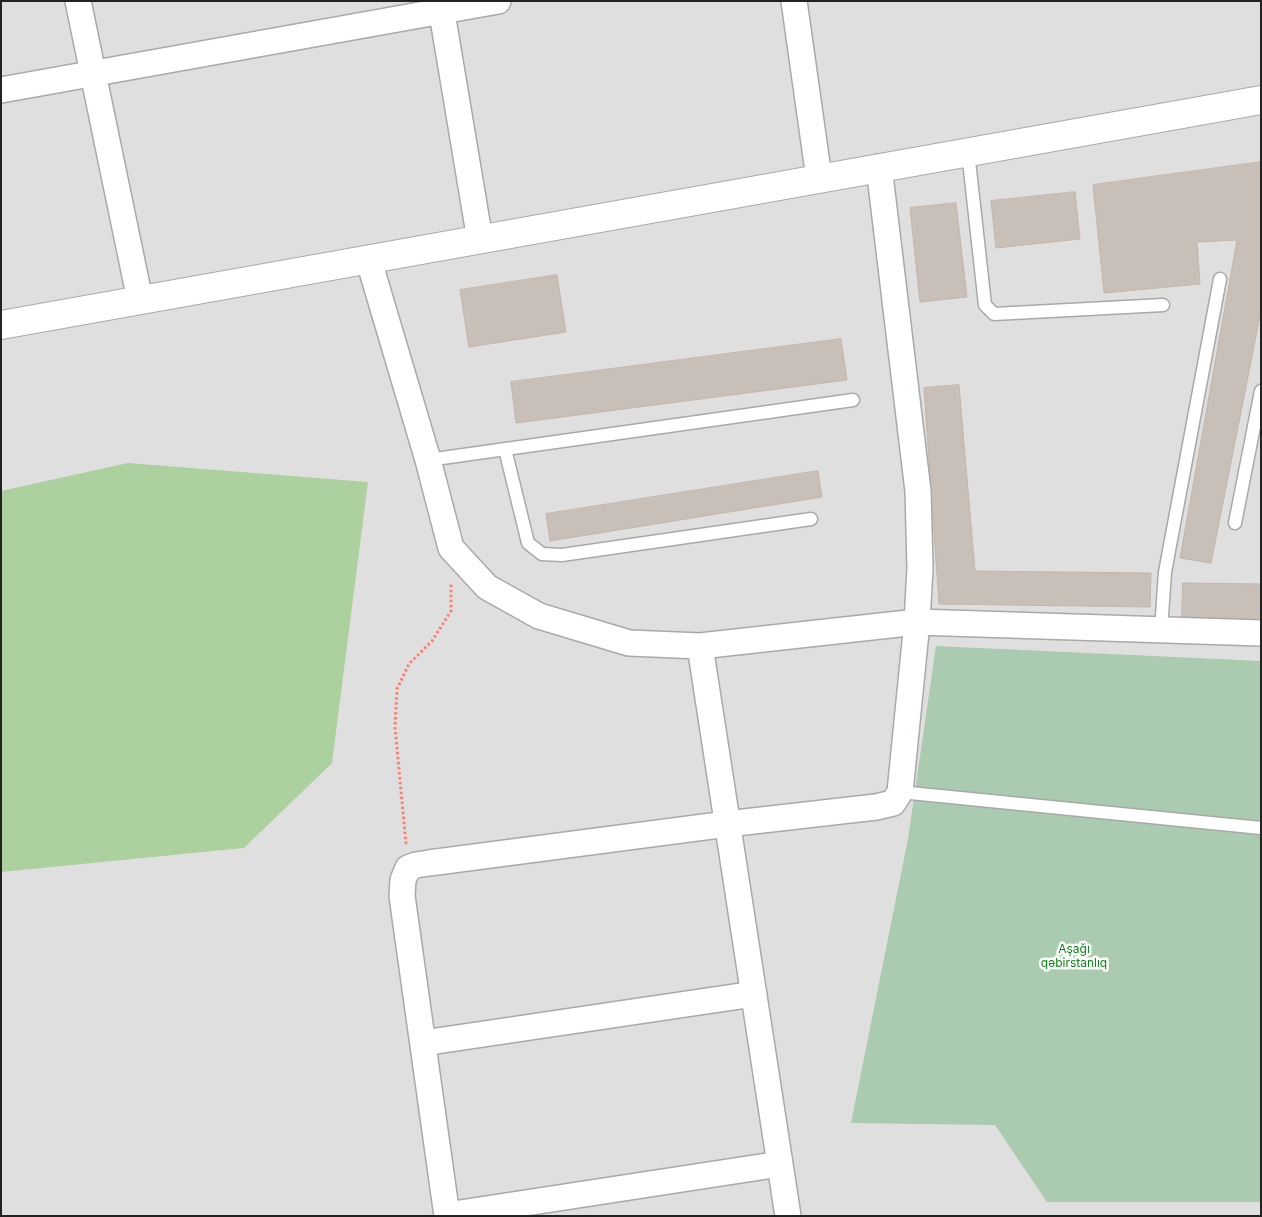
<!DOCTYPE html>
<meta charset="utf-8">
<style>
body{margin:0}
#map{position:relative;width:1262px;height:1217px;overflow:hidden;background:#f2efe9;font-family:Inter,sans-serif}
canvas{display:block}
.frame{position:absolute;inset:0;border:2px solid #222;pointer-events:none}
</style>
<div id="map">
<canvas width="1262" height="1217"></canvas>
<div class="frame"></div>
</div>
<script>
const g = document.querySelector('canvas').getContext('2d');
g.lineJoin = 'round';
function fillPath(path, color) { g.fillStyle = color; g.fill(path, 'evenodd'); }
function trace(path, color, width, dash) { g.strokeStyle = color; g.lineWidth = width; g.lineCap = dash ? 'butt' : 'round'; g.setLineDash(dash || []); g.stroke(path); }
function label(font, color, halo, rows, align = 'center') {
  g.font = font + ' Inter,sans-serif'; g.lineWidth = 5; g.setLineDash([]); g.textBaseline = 'middle'; g.strokeStyle = halo; g.fillStyle = color; for (const [text, x, y, turn = 0] of rows) {
    g.save(); g.translate(x, y); g.rotate((+turn || 0) * Math.PI / 180); g.textAlign = isNaN(turn) ? turn : align; if (halo) g.strokeText(text, 0, 0); g.fillText(text, 0, 0); g.restore();
  }
}
const residential = new Path2D(`
 M1,1h1260v1215h-1260z`);
const forest = new Path2D(`
 M128,463l240,19 -36,281 -88,85 -243,24v-381z`);
const cemetery = new Path2D(`
 M936,646l325,15v541h-214l-52,-77 -144,-2 57,-284z`);
const building = new Path2D(`
 M1261,162v149l-50,252 -31,-5 57,-318 -40,2 3,42 -96,9 -11,-108z
 M1075,192l5,47 -84,9 -5,-47z
 M956,203l11,94 -47,5 -10,-94z
 M557,275l9,57 -97,15 -9,-57z
 M841,339l6,41 -331,43 -5,-41z
 M959,385l16,186 176,2 -1,34 -211,-3 -15,-216z
 M818,471l4,26 -272,44 -4,-27z
 M1183,583l78,1v36l-79,-1z`);
const path = new Path2D(`
 M406,844l-11,-117 2,-38 12,-25 23,-23 19,-30v-28`);
const service = new Path2D(`
 M968,152l17,153 9,9 169,-9
 M505,449l23,94 14,11 20,1 249,-36
 M428,460l425,-60
 M1235,523l26,-132
 M1161,630l4,-58 55,-293
 M900,792l361,36`);
const minor = new Path2D(`
 M78,1l62,299
 M440,1l40,239
 M794,1l25,177
 M1,90l497,-89
 M369,261l59,199 23,88 36,39 52,29 90,27 71,3 217,-24 344,11
 M700,646l88,570
 M423,1043l331,-49
 M447,1215l333,-51
 M447,1216l-45,-320 1,-16 5,-12 8,-3 13,-2 298,-39 149,-17 17,-4 7,-11 17,-170 3,-54 -2,-77 -39,-324`);
const tertiary = new Path2D(`
 M1,325l1260,-225`);
const parkNames = [
 ["Aşağı",1074,949],
 ["qəbirstanlıq",1074,963]
];
fillPath(residential, '#e0dfdf');
fillPath(forest, '#add19e');
fillPath(cemetery, '#aacbaf');
fillPath(building, '#c7bfb8');
trace(building, '#c4b6ab', 1);
trace(service, '#a9a9a9', 15);
trace(minor, '#a9a9a9', 28);
trace(tertiary, '#a9a9a9', 30);
trace(path, '#fa8072', 3, [2.5, 2.5]);
trace(service, '#fff', 12);
trace(minor, '#fff', 25);
trace(tertiary, '#fff', 28);
label('12px', '#0c8416', '#fff', parkNames);
</script>
